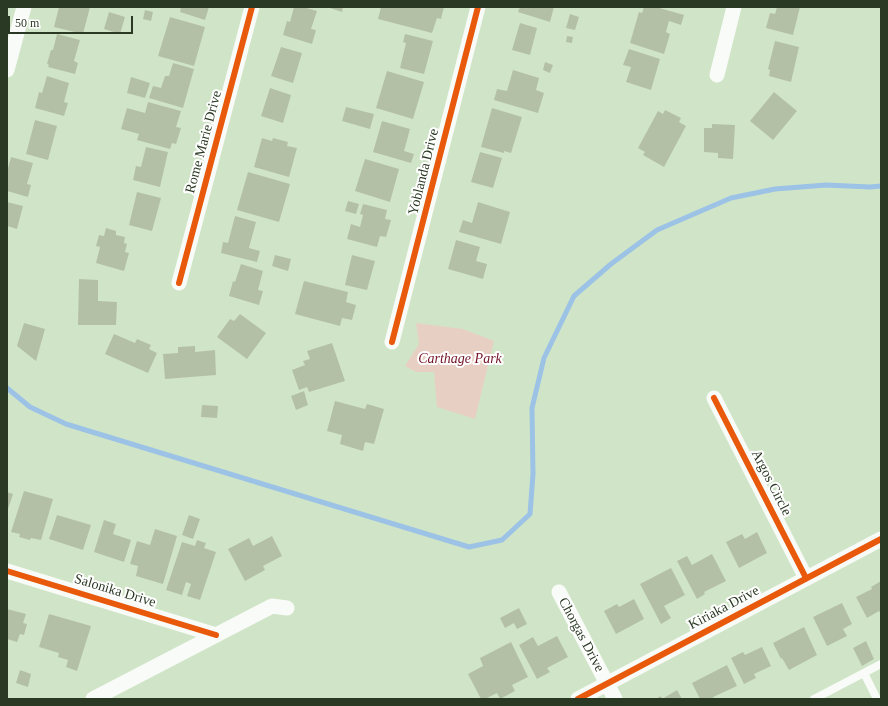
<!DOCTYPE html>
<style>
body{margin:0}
#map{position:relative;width:888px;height:706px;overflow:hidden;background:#d0e5c7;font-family:"Times New Roman",serif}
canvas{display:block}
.frame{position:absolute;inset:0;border:8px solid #2a3923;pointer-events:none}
.scale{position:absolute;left:8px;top:16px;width:125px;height:18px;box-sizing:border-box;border:2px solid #2a3923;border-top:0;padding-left:5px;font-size:12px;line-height:14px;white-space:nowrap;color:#2a3923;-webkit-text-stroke:3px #fff;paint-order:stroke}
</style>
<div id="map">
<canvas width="888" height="706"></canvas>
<div class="frame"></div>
<div class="scale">50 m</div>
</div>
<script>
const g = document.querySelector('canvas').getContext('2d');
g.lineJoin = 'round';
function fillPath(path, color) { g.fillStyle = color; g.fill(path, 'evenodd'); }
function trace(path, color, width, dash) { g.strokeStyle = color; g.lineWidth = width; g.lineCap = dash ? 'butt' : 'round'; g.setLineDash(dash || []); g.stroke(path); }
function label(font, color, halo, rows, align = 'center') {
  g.font = font + ' "Times New Roman",serif'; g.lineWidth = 4; g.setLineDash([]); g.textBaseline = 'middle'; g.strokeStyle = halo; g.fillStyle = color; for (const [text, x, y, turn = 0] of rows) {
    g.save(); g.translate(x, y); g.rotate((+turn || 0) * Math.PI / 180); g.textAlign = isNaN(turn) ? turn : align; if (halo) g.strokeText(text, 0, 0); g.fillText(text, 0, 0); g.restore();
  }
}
const green = new Path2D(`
 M416,323l47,6 31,12 -19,78 -38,-12 -3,-35h-18l-11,-6 14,-22z`);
const stream = new Path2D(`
 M7,388l23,19 36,17 403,123 33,-7 28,-26 3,-40 -1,-66 12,-50 30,-62 37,-32 46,-34 74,-32 44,-9 51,-4 44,2 11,-1`);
const building = new Path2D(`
 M59,7l5,1v-1h26l-7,27 -29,-7z
 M181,7h28l-4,13 -25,-8z
 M294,7h9l14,4 -6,18 5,1 -4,14 -29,-9 4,-14 3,1z
 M327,7h16l-1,5z
 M381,7h63l-3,12 -4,-1 -5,15 -54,-14z
 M520,7h34l-4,15 -32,-10z
 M644,7h12l28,8 -3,10 -12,-4 -3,11 4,2 -6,20 -34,-11 9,-31 3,1z
 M777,7h23l-7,28 -27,-7 4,-15 5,1z
 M145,10l8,2 -2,9 -8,-2z
 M109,12l16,5 -5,17 -16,-5z
 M570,14l9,3 -4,13 -9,-2z
 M170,17l35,10 -11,39 -36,-10z
 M520,23l17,5 -7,27 -18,-5z
 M57,34l23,6 -6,21 4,2 -3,11 -27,-7 1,-2 -2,-1 4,-14h2z
 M405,34l28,7 -9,33 -24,-6 6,-25 -3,-1z
 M567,36l6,1 -1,6 -6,-1z
 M775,41l24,6 -8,35 -22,-6 1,-6 -2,-1z
 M281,47l21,6 -9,30 -22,-7z
 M629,49l31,10 -9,31 -25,-8 5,-15 -8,-2z
 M545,62l8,3 -3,8 -7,-3z
 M173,63l21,6 -11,39 -34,-10 4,-12 8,2 4,-12h4z
 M513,70l26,8 -3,12 8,3 -6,20 -44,-13 3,-11 10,2z
 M387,71l37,11 -11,37 -37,-11z
 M47,76l22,7 -5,19 4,1 -4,13 -29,-8 4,-16 3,1z
 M131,77l19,6 -5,15 -18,-5z
 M270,88l21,7 -8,28 -22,-7z
 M774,92l23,19 -24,29 -23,-19z
 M148,102l33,9 -5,16 5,1 -5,16 -4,-1 -2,6 -33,-9 2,-6 -18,-5 6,-21 18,5z
 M346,107l28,7 -4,15 -28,-8z
 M492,108l30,9 -11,36 -7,-2v2l-23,-6z
 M665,110l16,8 -2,4 7,4 -22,41 -21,-12 2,-3 -7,-4 20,-37 5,3z
 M35,120l22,6 -9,34 -22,-6z
 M382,121l28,8 -6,22 10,3 -3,9 -38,-11z
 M712,124l23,1 -2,34 -15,-1v-5l-14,-1v-24h8z
 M262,138l10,3 1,-3 15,4 -1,4 10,2 -8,29 -35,-10z
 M146,147l22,5 -8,35 -27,-7 3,-14 5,1z
 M480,152l22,6 -9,30 -22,-6z
 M11,157l22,6 -6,21 4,1 -3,12 -21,-6v-19z
 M365,159l34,10 -9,33 -35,-11z
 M248,172l42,12 -11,38 -42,-12z
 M137,192l24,6 -9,33 -23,-6z
 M348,201l11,3 -3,10 -11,-3z
 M7,202l16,4 -6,23 -10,-3z
 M478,202l32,10 -9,32 -42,-12 4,-12 9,3z
 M363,204l24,6 -2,9 6,1 -5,17 -6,-1 -3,11 -30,-8 4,-15 9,3 3,-12 -3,-1z
 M235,216l21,6 -7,26 11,3 -3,11 -36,-9 2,-11 5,1z
 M106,228l10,3v4l9,2 -1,6 3,1 -2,8 4,1 -5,18 -28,-8 4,-16 -4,-1 3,-11 5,1z
 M456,240l24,7 -4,14 11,3 -4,15 -35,-10z
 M275,255l16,4 -3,12 -16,-5z
 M352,255l23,6 -8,29 -22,-5z
 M241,264l22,7 -5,19 5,1 -4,14 -30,-9 4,-15 2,1z
 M79,279l19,1v21l19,1 -1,23h-38z
 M304,281l44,11 -2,10 10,3 -4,15 -10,-2 -2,8 -45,-12z
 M240,314l26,19 -19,26 -30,-22 13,-18 4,2z
 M24,323l21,6 -9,32 -19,-15z
 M114,334l21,9 2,-4 14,6 -2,4 8,4 -9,20 -43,-19z
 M332,343l13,38 -36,11 -2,-5 -8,3 -7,-20 13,-5 -2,-4 7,-2 -3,-8z
 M195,346v6l20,-2 1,25 -51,4 -2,-25 15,-1v-6z
 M304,391l4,14 -12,5 -5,-14z
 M335,401l30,8 2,-5 17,5 -10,35 -9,-2 -2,9 -23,-7 2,-9 -15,-4z
 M202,405l16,1 -1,12 -16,-1z
 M24,491l29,8 -12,41 -10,-2 -1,2 -11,-3 1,-3 -9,-2z
 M7,492l6,2 -6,18z
 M57,515l34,10 -8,25 -34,-11z
 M189,515l11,4 -7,20 -11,-4z
 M104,520l12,4 -3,10 18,6 -7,22 -30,-10z
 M155,529l22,7 -14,48 -27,-8 2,-10 -8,-2 7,-23 13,4z
 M757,532l10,21 -28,15 -13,-26 16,-8 3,5z
 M272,536l10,20 -19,10 2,4 -20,11 -17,-32 21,-11 4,8z
 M197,540l9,3 -2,5 12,4 -16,48 -13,-4 4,-12 -5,-2 -4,13 -16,-5 16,-48 13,4z
 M712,554l14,27 -22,11 1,2 -8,5 -20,-38 10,-5 5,9z
 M671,568l14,27 -21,11 7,12 -10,6 -21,-40z
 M881,581v33l-2,-3 -12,7 -11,-21 16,-8 -1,-2z
 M634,599l10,20 -28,15 -12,-23 13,-7 2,3z
 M842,603l10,21 -9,5 4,7 -20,10 -14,-29z
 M519,608l8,16 -10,5 -3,-6 -9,5 -5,-10z
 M7,609l19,5 -3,9 4,1 -3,11 -4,-1 -3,8 -10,-3z
 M49,614l42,12 -14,45 -11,-4 2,-7 -10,-3 1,-4 -20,-6z
 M804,627l13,28 -28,15 -7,-12 -1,1 -8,-16z
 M557,636l11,21 -21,11 3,4 -13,7 -18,-34 14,-8 5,9z
 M866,641l8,18 -12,7 -9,-18z
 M511,642l17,35 -16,8 3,6 -15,8 -3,-6 -12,6h-4l-13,-25 15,-8 -3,-8z
 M762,647l9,19 -17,8 2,4 -12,6 -13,-26 12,-6 2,3z
 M727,665l10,21 -24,11 1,2h-14l-8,-16z
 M20,670l11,4 -3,13 -12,-4z
 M677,690l5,9h-27l6,-3 1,3z`);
const lane = new Path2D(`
 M864,673l13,26
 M814,699l67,-35`);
const street = new Path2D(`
 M7,70l17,-63
 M717,75l17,-68
 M179,283l73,-276
 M392,342l86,-335
 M714,398l92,180
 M7,571l209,64
 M559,592l56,107
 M93,699l179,-93 15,2
 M578,699l303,-160`);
const cycleway = new Path2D(`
 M179,283l73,-276
 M392,342l86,-335
 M714,398l92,180
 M7,571l209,64
 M578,699l303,-160`);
const streetNames = [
 ["Rome Marie Drive",204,142,-75],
 ["Yoblanda Drive",424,172,-76],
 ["Argos Circle",771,483,63],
 ["Salonika Drive",115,591,17],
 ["Kiriaka Drive",724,608,-28],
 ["Chorgas Drive",581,635,62]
];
const parkNames = [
 ["Carthage Park",460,359]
];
fillPath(green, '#e7d0c3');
trace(stream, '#9cc2e6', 5);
fillPath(building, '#b4c0a5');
trace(lane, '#f8fbf7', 8);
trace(street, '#f8fbf7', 15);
trace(cycleway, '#e8590c', 6);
label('14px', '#2a3923', '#fff', streetNames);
label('italic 14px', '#731225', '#fff', parkNames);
</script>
